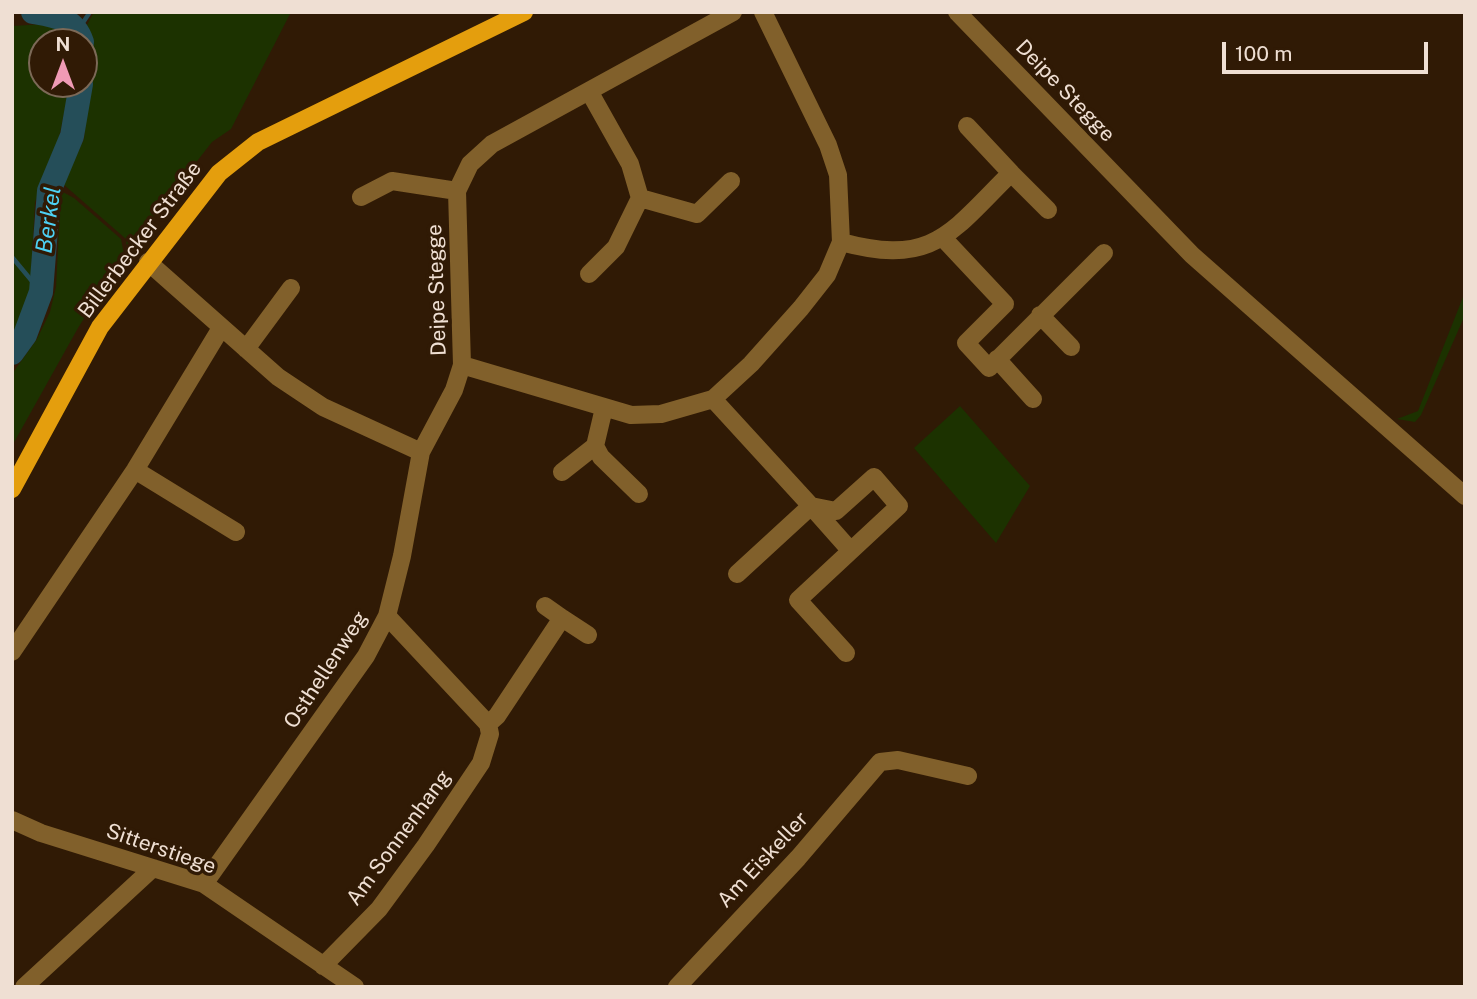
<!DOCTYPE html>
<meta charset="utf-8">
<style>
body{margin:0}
#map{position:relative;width:1477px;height:999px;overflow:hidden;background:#301a05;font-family:"Public Sans",sans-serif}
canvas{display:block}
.frame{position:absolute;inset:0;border:14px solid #efdfd3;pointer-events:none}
.north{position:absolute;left:28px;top:28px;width:70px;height:70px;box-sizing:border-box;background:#301a05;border:2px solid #7c6957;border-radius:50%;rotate:0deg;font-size:19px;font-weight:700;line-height:28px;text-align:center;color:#efdfd3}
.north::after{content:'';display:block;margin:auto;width:24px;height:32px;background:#f09ab5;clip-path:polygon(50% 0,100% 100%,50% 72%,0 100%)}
.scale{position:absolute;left:1222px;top:42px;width:206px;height:32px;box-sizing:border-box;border:4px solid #efdfd3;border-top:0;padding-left:9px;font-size:21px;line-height:24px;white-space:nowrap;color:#efdfd3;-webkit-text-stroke:5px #301a05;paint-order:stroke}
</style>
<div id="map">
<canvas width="1477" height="999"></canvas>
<div class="frame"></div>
<div class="north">N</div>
<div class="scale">100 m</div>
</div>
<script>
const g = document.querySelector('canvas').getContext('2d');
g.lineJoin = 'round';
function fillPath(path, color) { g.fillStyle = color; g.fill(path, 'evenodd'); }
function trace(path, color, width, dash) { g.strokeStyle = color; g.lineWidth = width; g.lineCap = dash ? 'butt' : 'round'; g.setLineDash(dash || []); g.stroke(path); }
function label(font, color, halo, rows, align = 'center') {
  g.font = font + ' "Public Sans",sans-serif'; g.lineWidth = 7; g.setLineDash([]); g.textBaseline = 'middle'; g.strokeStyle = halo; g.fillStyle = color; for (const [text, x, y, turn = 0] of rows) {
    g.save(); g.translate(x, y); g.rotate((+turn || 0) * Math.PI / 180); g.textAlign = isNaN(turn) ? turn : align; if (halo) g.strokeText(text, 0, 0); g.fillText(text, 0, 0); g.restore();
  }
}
const green = new Path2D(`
 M94,12h197l-60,117 -19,13 -85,109 -1,-12 -63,-55 21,-45 7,-70 -4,-44z
 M45,24l24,9 4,9h-31v42h28l-15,73 -20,45 -5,91 -7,24 -11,18v-309z
 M61,191l13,7 47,41 3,16 -46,73 -66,118v-72l25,-35 13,-27 6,-25z
 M1465,292v23l-44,100 -6,7 -18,-3 21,-8z
 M960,406l70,80 -34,57 -82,-95z`);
const stream = new Path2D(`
 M64,18l1,-6
 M78,30l12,-18
 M12,257l29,35`);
const river = new Path2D(`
 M33,12c23,4 41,6 49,30
 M12,353l13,-18 16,-43 8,-101 23,-55 9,-52`);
const minor = new Path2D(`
 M733,12l-241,132 -22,20 -13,27 5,174 169,50 30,-1 52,-15 38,-35 50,-56 26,-33 14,-33 -3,-67 -10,-30 -65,-133
 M957,12l235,243 273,241
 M589,91l41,73 10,34 -24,49 -27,27
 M1011,173l37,37
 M361,197l31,-16 65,10
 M640,198l57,16 34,-33
 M944,239l61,65 -39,39 23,25 115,-115
 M841,242c93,25 109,-9 170,-69l-44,-47
 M148,262l130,115 45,30 98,45
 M1040,315l31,32
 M246,349l45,-61
 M997,359l36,40
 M713,399l98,107 -74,68
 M595,446l6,11 38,37
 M135,470l101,62
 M562,472l33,-26 9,-38
 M562,618l26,17
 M12,652l123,-182 86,-142
 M846,653l-48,-53 101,-94 -25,-29 -38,34 -25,-5 39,44
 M488,724l9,-8 65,-98 -17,-12
 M12,820l29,13 163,51 151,103
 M204,884l162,-228 21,-40 15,-60 19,-104 33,-62 8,-25
 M323,966l56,-57 47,-64 55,-82 9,-29 -2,-10 -101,-108
 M24,987l129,-119
 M677,987l121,-129 82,-96 18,-2 70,16`);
const major = new Path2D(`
 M12,489l88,-162 119,-154 39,-31 266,-130`);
const streetNames = [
 ["Deipe Stegge",1065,91,46],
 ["Billerbecker Straße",140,240,-53],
 ["Deipe Stegge",437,290,-92],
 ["Osthellenweg",326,670,-57],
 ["Am Sonnenhang",399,838,-54],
 ["Sitterstiege",161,849,19],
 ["Am Eiskeller",763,860,-47]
];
const waterNames = [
 ["Berkel",49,220,-82]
];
fillPath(green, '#1c3200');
trace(stream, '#254e59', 4.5);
trace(river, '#254e59', 24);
trace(minor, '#81602b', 18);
trace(major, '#e49e0d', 18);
label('21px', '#efdfd3', '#301a05', streetNames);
label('italic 23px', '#4dd0f3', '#301a05', waterNames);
</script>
